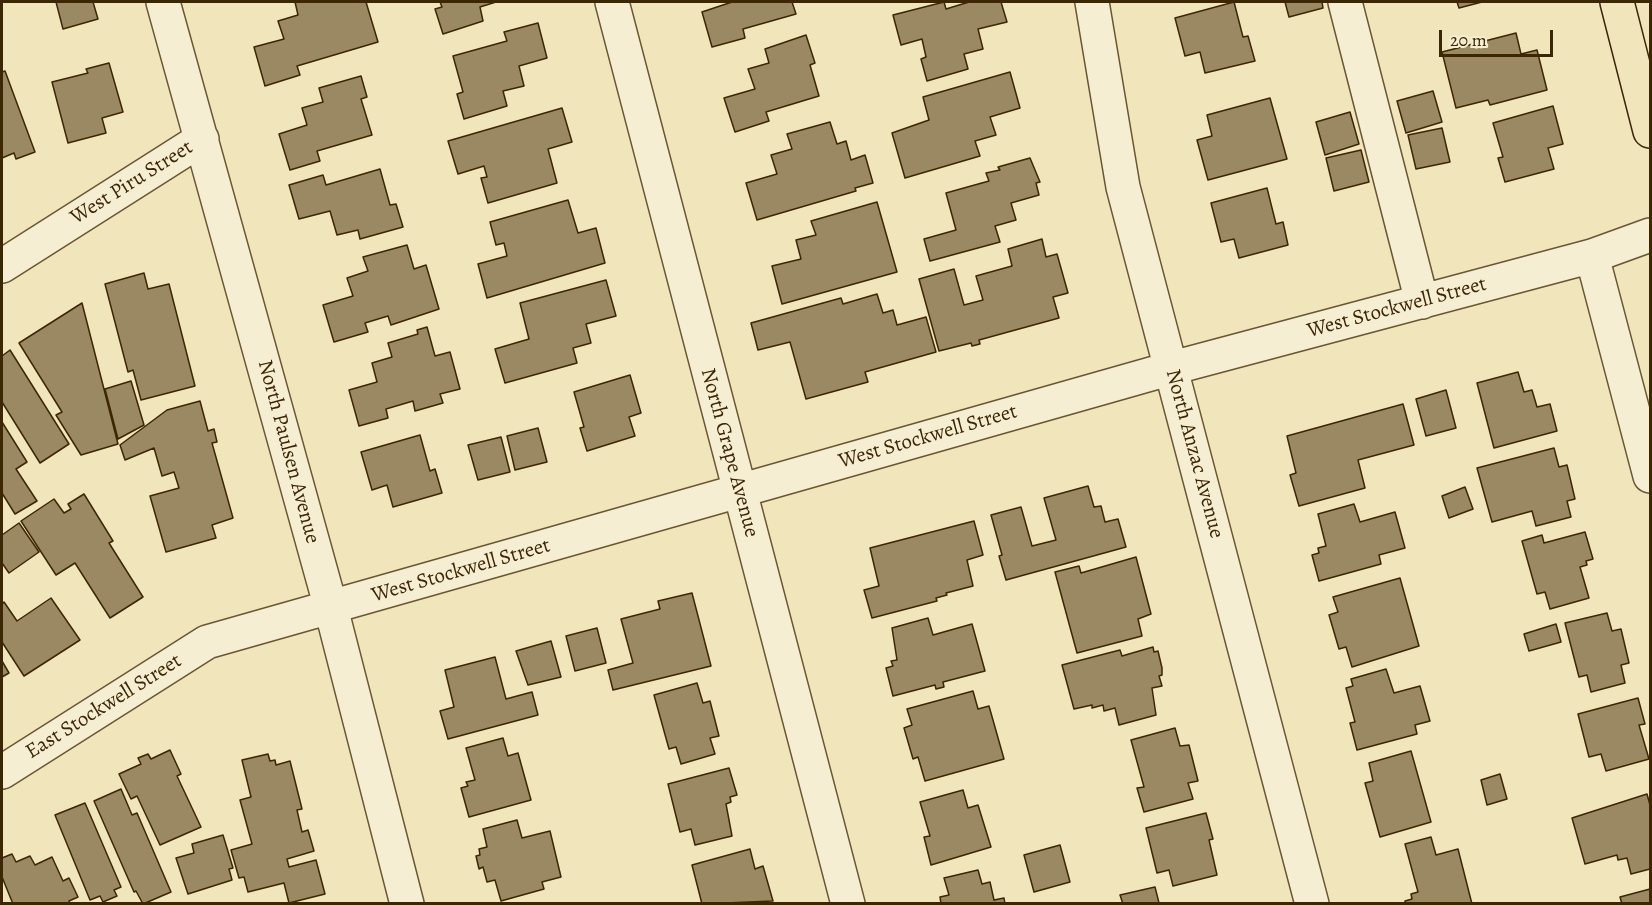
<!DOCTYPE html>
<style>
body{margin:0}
#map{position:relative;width:1652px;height:905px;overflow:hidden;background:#f0e5bb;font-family:Alegreya,serif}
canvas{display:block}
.frame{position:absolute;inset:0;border:3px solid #3d2604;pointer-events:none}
.scale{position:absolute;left:1439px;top:30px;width:114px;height:27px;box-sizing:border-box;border:3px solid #3d2604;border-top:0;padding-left:8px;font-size:18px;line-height:21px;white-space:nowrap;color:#3d2604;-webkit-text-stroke:4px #f5eed3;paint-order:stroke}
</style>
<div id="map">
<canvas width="1652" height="905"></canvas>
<div class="frame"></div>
<div class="scale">20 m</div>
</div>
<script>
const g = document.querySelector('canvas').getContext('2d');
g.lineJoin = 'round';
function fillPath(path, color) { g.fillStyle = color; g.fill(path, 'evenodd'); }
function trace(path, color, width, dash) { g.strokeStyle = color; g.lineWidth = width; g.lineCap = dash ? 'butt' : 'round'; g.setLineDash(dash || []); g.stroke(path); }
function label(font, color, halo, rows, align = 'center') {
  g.font = font + ' Alegreya,serif'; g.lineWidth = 6; g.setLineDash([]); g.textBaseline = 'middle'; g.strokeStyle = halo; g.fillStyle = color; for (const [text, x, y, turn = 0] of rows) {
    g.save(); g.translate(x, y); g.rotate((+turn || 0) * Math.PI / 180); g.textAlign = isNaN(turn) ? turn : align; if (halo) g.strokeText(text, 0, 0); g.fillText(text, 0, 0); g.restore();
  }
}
const building = new Path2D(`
 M56,2h37l5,17 -35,10z
 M295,2h71l12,40 -81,24 3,9 -35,11 -11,-39 30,-8 -6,-18 20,-6z
 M440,2h56l-16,5 3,14 -40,13 -8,-25 7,-2z
 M732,2h60l4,12 -53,15 2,9 -33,9 -10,-35z
 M944,2l2,7 23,-7h32l6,20 -29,7 5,20 -19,5 4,15 -41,12 -6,-22 5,-2 -4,-18 -21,6 -8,-30z
 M1234,2l9,35 5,-1 7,25 -50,12 -5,-21 -15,4 -10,-38z
 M1285,2h37l1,6 -34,9z
 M1457,2h25l-23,6z
 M538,23l9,35 -28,8 5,20 -21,5 4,15 -43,13 -7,-25 6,-2 -10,-36 54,-15 -3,-9z
 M1516,33l5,21 16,-4 10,40 -57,15 -2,-5 -32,8 -14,-56z
 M806,35l9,28 -5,2 9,31 -53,16 3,9 -34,11 -11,-34 31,-9 -7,-20 21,-6 -4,-14z
 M109,63l14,49 -21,6 4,15 -38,10 -16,-61 36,-9 -2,-4z
 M5,71l30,81 -19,7 -2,-6 -12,5v-86z
 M1010,72l10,36 -30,9 6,18 -21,6 5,15 -75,22 -13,-45 37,-13 -6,-23z
 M361,76l6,21 -6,2 11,36 -55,16 3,10 -30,9 -11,-36 28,-9 -5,-17 21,-6 -4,-14z
 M1433,91l9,31 -36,11 -9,-32z
 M1270,98l17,61 -79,21 -11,-40 15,-4 -5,-21z
 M1553,106l10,38 -15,4 6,21 -49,13 -7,-24 5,-1 -10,-34z
 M562,108l10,34 -24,7 9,34 -69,20 -7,-25 6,-1 -3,-11 -26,8 -10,-33z
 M1350,112l9,32 -34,11 -9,-33z
 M830,122l7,22 9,-3 5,19 14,-5 8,28 -18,5 1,3 -99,29 -11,-37 31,-9 -6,-19 21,-6 -5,-15z
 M1442,128l8,34 -34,7 -8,-34z
 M1361,150l8,32 -35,9 -8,-33z
 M1030,158l10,24 -4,1 3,12 -28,8 5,17 -21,6 5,16 -70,19 -6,-22 32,-9 -10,-37 43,-12 -3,-8 14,-3 -2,-3z
 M380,169l10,36 6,-1 7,23 -43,12 -2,-9 -21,5 -7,-24 -31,8 -10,-34 34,-10 3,10z
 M1267,188l9,36 7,-2 5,23 -49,13 -5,-19 -13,3 -10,-39z
 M568,200l10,33 18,-5 9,35 -118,35 -9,-34 29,-8 -3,-13 -8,2 -6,-23z
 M877,202l20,70 -115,32 -10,-38 29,-7 -5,-19 20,-5 -5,-14z
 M1042,239l4,18 11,-3 11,39 -15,4 6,21 -80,22 1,4 -8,2 -1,-3 -32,8 -20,-72 35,-10 10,36 19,-5 -7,-24 36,-10 -4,-17z
 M407,245l7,24 12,-4 13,44 -48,16 -3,-9 -23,7 3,9 -34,10 -11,-37 30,-9 -6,-18 21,-7 -5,-14z
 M144,273l4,16 21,-5 26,102 -54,14 -8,-30 -5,2 -23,-88z
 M606,280l10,36 -30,8 5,19 -18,5 4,15 -72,20 -10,-34 34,-10 -9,-36z
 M877,294l6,19 10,-3 4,15 29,-8 10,35 -71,20 3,10 -62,17 -16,-57 -32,8 -7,-27 90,-25 2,6z
 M82,303l36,141 -37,11 -25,-40 6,-3 -43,-69z
 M427,327l8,29 15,-4 10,37 -20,5 3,9 -28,8 -2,-10 -27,8 2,9 -29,8 -10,-36 28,-8 -5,-19 20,-6 -4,-14 30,-9 -1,-4z
 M10,350l59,94 -29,19 -38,-61v-46z
 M1518,372l6,20 8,-2 5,17 13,-3 7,27 -63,17 -17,-65z
 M630,375l11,38 -12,4 6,19 -48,15 -7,-23 4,-1 -10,-35z
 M131,381l13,44 -26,14 -13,-50z
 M1446,390l10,38 -30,8 -10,-37z
 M200,401l8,30 6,-2 3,13 -5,1 21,75 -21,7 4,13 -50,14 -16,-56 29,-8 -5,-16 -12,4 -8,-28 -29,12 -5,-15 47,-35z
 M1403,404l11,41 -56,15 7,28 -66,18 -9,-31 6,-2 -9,-37z
 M2,422l25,40 -11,7 21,32 -22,13 -13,-21z
 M538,428l9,34 -32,8 -8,-34z
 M420,435l10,36 5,-2 7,24 -49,14 -6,-22 -15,5 -11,-38z
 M501,437l9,35 -32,8 -10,-35z
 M1554,448l5,19 8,-2 8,34 -8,2 4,16 -35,9 -4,-15 -40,11 -15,-54z
 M1088,486l6,21 7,-1 4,16 13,-3 8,28 -120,33 -7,-24 3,-1 -11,-40 30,-8 11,39 24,-6 -12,-42z
 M1465,487l8,22 -24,9 -7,-22z
 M84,494l29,47 -4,2 34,54 -33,21 -35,-55 -19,12 -35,-54 33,-22 10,14 7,-4 -3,-5z
 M1354,504l6,18 35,-10 10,36 -26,7 2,9 -62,17 -7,-26 7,-2 -1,-5 8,-2 -8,-32z
 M974,521l9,34 -16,5 6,26 -27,7 1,2 -11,3 1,3 -65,17 -8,-28 15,-4 -9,-38z
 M19,523l20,29 -30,21 -7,-10v-28z
 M1585,532l8,27 -7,2 1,4 -7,2 9,31 -39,11 -5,-17 -8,2 -15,-53 20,-6 2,8z
 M1136,557l15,57 -13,5 4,17 -65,17 -22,-81 24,-6 2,7z
 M1400,578l19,68 -67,21 -6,-20 -7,2 -10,-34 9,-3 -5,-15z
 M692,593l19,73 -98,24 -5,-20 25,-7 -12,-44 39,-10 -2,-8z
 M51,598l29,42 -56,36 -22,-34v-38l2,-2 13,19z
 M1607,613l5,18 9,-2 8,34 -8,2 4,18 -34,9 -4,-17 -8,2 -14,-54z
 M928,618l5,17 39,-11 13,47 -42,11 1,5 -8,2 -1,-4 -42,11 -7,-28 7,-2 -2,-5 6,-1 -5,-32z
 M1556,624l5,18 -32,9 -5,-17z
 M597,628l9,35 -31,8 -9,-35z
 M551,641l10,36 -33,8 -12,-34z
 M1153,647l1,5 4,-1 4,17v7l-3,1 3,10 -10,2 4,27 -37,10 -4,-17 -11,3 -1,-6 -11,3v-3l-18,4 -12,-44 58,-15 2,6z
 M495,657l11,42 26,-7 6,23 -90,24 -8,-28 14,-4 -9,-37z
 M2,661l7,12 -7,4z
 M1386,669l8,24 26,-7 10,35 -15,4 2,9 -60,16 -7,-27 5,-1 -9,-34 7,-2 -2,-7z
 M697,683l6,20 7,-2 9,35 -9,2 5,16 -34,10 -5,-17 -7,2 -15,-54z
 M973,691l5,18 11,-3 15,53 -79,22 -7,-24 -5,2 -9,-31 8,-3 -5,-16z
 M1638,698l7,26 -6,1 10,34 -43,12 -5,-17 -12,3 -11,-43z
 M1175,728l5,18 9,-1 9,36 -10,2 5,16 -49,13 -7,-24 7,-1 -13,-47z
 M503,738l5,18 10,-3 13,47 -62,17 -8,-29 7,-2 -2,-4 9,-2 -9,-32z
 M170,750l11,24 -4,2 24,51 -41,18 -23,-49 -6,3 -12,-25 22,-10 -3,-6 10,-4 3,5z
 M1411,751l20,71 -51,15 -15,-54 8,-2 -4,-18z
 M268,754l2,7 5,-1 1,5 14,-4 12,48 -5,1 5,22 6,-2 6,21 -27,8 2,8 27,-7 9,34 -36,9 -5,-20 -36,9 -4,-15 -5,1 -8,-28 21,-6 -12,-44 11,-3 -9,-37z
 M729,768l8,27 -7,2 1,5 -5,2 6,32 -37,9 -4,-16 -11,3 -12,-48z
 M1500,774l7,25 -20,6 -6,-25z
 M121,789l11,26 5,-2 34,79 -28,12 -7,-13 -2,1 -40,-91z
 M963,790l5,18 10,-3 13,42 -60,18 -7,-28 6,-1 -10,-34z
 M1647,794l3,11v64l-19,5 -4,-16 -9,2 -1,-5 -32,9 -13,-46z
 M85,803l36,84 -7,3 3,6 -14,6 -3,-6 -10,4 -35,-85z
 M1206,813l7,26 -4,1 8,35 -44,11 -4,-16 -12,3 -11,-45z
 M517,820l5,18 28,-7 11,46 -19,5 2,7 -43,12 -6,-21 -8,2 -4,-15 -4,2 -3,-13 4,-1 -1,-6 8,-2 -4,-18z
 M223,835l10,33 -4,1 3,11 -44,14 -12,-36 18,-5 -2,-9z
 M1431,837l5,18 22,-6 14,55h-67v-3l7,-2 -1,-5 7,-2 -13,-48z
 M1060,845l10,37 -36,10 -10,-37z
 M750,849l5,20 8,-3 10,35 -71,3 -10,-39z
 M12,854l4,8 14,-6 5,9 17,-8 11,24 6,-3 9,19 -9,4 1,3h-57l-11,-27v-19z
 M978,870l4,14 8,-2 4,18 10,-2 1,6h-64l-1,-7 9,-2 -5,-17z
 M1155,887l4,16 -36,1 -3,-9z
 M1650,889v15h-28l-2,-7z`);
const minor = new Path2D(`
 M163,2l168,606 76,296
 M612,2l236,902
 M1092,2l31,185 189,717
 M1345,2l77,300
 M1592,256l58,220
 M2,266l200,-127
 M2,772l205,-130 965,-274 420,-112 58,-21`);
const major = new Path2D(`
 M1617,2l33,129`);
const streetNames = [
 ["West Piru Street",132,183,-32],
 ["West Stockwell Street",1397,308,-15],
 ["West Stockwell Street",928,437,-16],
 ["North Paulsen Avenue",288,452,75],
 ["North Grape Avenue",729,453,75],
 ["North Anzac Avenue",1194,454,75],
 ["West Stockwell Street",461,571,-16],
 ["East Stockwell Street",104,707,-32]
];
fillPath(building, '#9a8963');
trace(building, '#3d2604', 1.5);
trace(minor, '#6a5632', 36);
trace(major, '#3d2604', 36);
trace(minor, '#f5eed3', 33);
trace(major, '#f0e5bb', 33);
label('21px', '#3d2604', '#f5eed3', streetNames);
</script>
